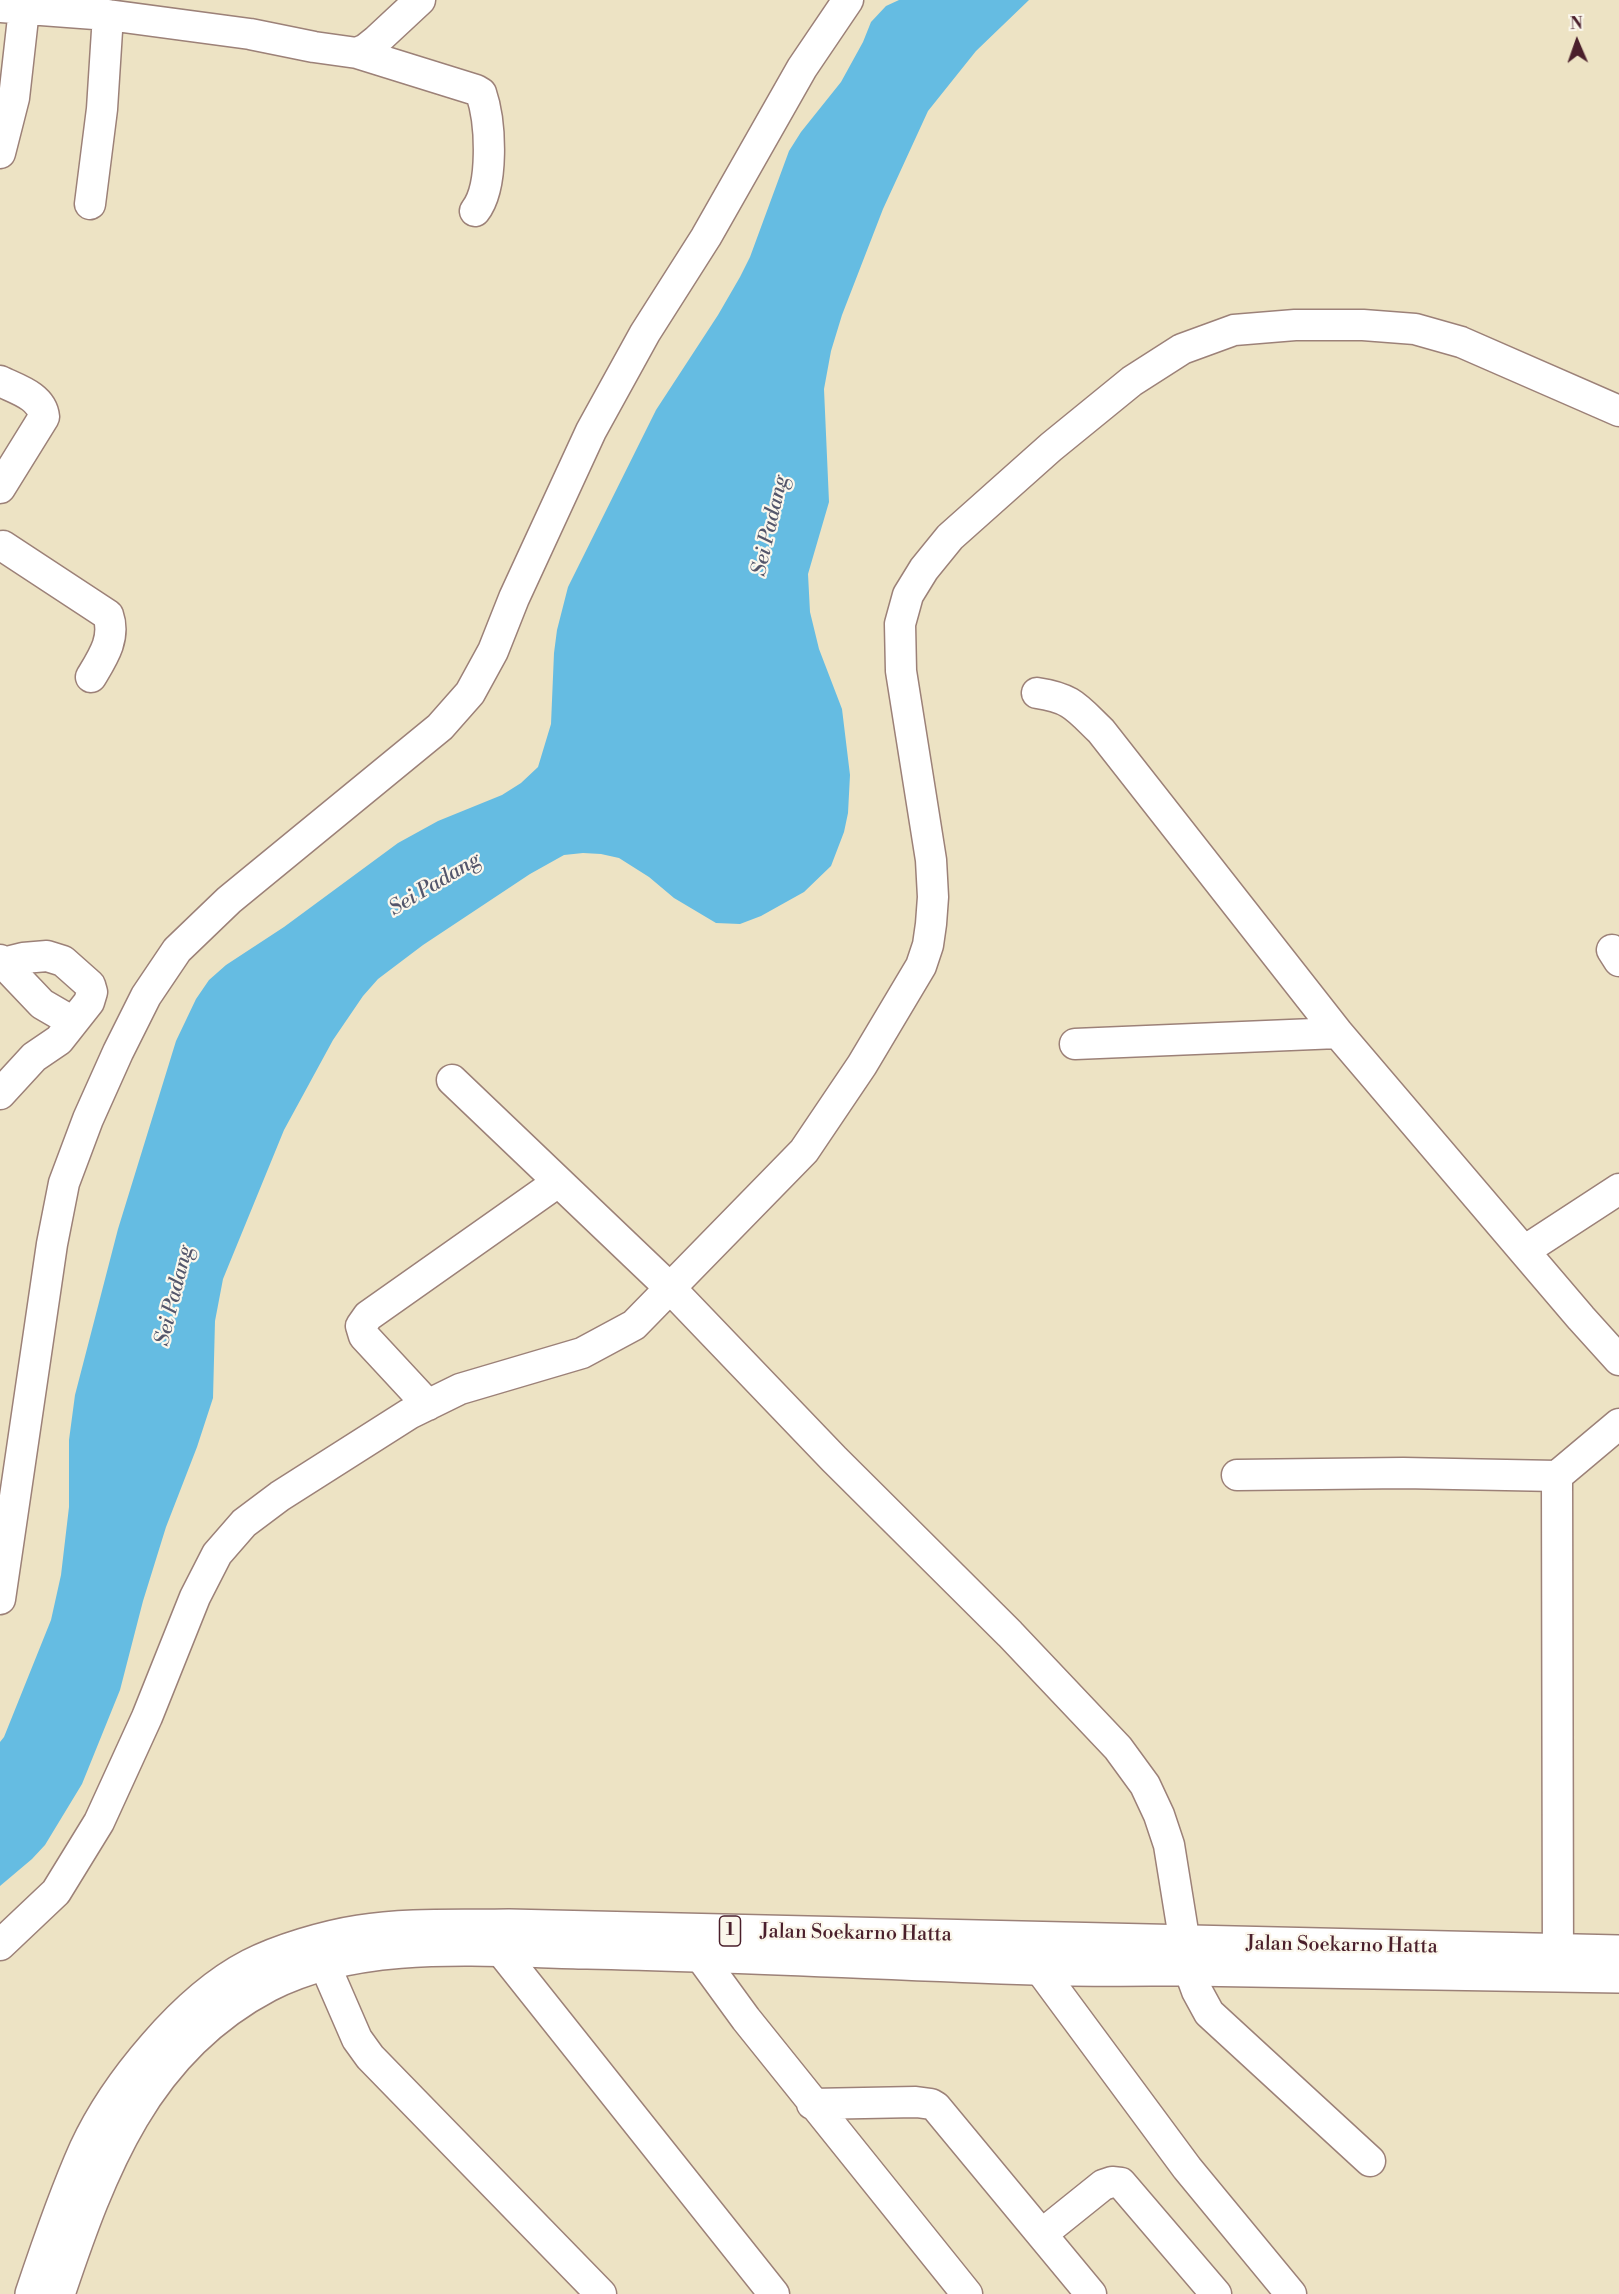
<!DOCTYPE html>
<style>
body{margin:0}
#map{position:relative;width:1619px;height:2294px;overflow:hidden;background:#ede3c4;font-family:"Libre Bodoni",serif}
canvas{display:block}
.north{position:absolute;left:1547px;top:12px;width:60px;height:60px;-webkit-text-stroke:4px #fbf7ec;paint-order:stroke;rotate:358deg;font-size:16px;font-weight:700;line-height:24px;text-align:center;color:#4a1f2b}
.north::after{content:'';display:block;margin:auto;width:21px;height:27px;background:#4a1f2b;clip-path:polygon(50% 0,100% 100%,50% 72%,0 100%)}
</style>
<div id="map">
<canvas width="1619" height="2294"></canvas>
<div class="north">N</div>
</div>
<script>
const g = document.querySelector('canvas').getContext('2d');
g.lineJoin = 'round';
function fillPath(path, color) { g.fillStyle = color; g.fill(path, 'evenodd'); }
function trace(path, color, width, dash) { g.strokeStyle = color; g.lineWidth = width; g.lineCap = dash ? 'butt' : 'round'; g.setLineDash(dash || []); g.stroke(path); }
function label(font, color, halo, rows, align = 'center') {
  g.font = font + ' "Libre Bodoni",serif'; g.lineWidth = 4.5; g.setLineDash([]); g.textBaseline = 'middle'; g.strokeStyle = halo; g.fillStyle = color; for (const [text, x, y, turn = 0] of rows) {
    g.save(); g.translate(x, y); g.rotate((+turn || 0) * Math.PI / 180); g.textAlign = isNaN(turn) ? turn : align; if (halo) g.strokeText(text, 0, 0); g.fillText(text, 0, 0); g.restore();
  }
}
const water = new Path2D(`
 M899,0h130l-53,51 -48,60 -45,98 -41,106 -11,36 -7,38 5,113 -21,72 2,38 9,37 23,60 8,66 -2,38 -4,19 -13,34 -27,26 -43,24 -21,8 -24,-1 -42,-25 -25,-21 -30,-19 -18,-4 -18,-1 -19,2 -34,19 -107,71 -45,34 -15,17 -30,44 -49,90 -61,149 -8,42 -2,77 -16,49 -31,80 -23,74 -23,89 -38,94 -37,61 -13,14 -32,27v-144l4,-5 47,-117 10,-45 8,-68v-67l6,-45 43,-166 58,-188 20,-42 13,-19 17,-15 58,-38 114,-84 40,-22 64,-26 19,-12 17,-16 13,-43 3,-71 3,-23 11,-43 88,-177 62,-95 22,-38 10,-20 39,-106 12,-19 40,-50 22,-40 8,-20 15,-16z`);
const minor = new Path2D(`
 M0,7l108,8 142,19 64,13 43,6 9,-4 10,-8 44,-41
 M357,53l119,37 5,3c10,29 13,94 -6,118
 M0,153l14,-55 10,-89
 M90,204l12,-95 6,-94
 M0,381c16,8 42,15 44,36l-44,71
 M3,546l105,69c8,23 -5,42 -17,62
 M1037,693c35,5 40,15 64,38l237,302 243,285 38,42
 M1612,950l7,11
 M0,960l3,3 20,-5 24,-2 16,5 27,24 2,7 -3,10 -30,38 -25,17 -34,37
 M3,963l39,41 31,18
 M1075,1044l263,-11
 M452,1080l219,209 163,170 176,175 108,114 27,37 14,30 10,30 20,124 8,22 12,22 161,148
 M1524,1251l95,-62
 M428,1405l-64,-69 -3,-10 7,-10 190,-134
 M1237,1475l166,-2 154,3
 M0,1599l52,-355 12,-61 24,-64 30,-67 28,-56 31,-46 52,-50 211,-173 30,-34 23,-42 21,-53 77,-167 54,-98 61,-96 96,-169 46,-68
 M491,1933l10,18 273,343
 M687,1938l59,81 221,275
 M0,1945l56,-53 43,-70 48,-105 48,-120 22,-43 27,-31 36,-27 129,-82 51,-25 122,-36 52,-28 170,-174 58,-86 59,-99 7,-21 3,-21 2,-27 -2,-37 -30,-189 -1,-47 8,-29 16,-26 26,-32 101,-90 81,-66 50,-32 52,-19 61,-5h68l52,4 46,13 158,69
 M324,1963l33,76 13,18 231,237
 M1039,1968l148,200 104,126
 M1558,1974l-1,-498 62,-52
 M812,2104l104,-2 15,2 5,3 155,187
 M1042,2234l61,-49 9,-3 9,1 95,111`);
const highway = new Path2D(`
 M32,2294c16,-48 33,-98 54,-145 30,-65 100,-150 164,-183 29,-15 76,-29 109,-34 49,-8 100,-5 150,-6l1110,26
 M58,2294c42,-125 86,-244 210,-309 92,-48 218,-35 319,-33 149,3 297,11 446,16 52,2 105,1 157,1 143,2 286,5 429,7`);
const shields = [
 [730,1931,21]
];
const shieldNames = [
 ["1",730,1931]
];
const streetNames = [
 ["Jalan Soekarno Hatta",856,1934,1],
 ["Jalan Soekarno Hatta",1342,1946,1]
];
const waterNames = [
 ["Sei Padang",771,526,-77],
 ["Sei Padang",435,885,-31],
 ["Sei Padang",175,1296,-76]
];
fillPath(water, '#65bce2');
trace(minor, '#9c8178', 33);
trace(highway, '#9c8178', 36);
trace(minor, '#fff', 30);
trace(highway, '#fff', 33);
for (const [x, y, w] of shields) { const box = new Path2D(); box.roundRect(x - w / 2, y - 15, w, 30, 4.5); g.fillStyle = '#fbf7ec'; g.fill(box); trace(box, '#4a1f2b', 1.5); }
label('bold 18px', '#4a1f2b', null, shieldNames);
label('20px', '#4a1f2b', '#fbf7ec', streetNames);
label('italic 21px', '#53566b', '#fbf7ec', waterNames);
</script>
